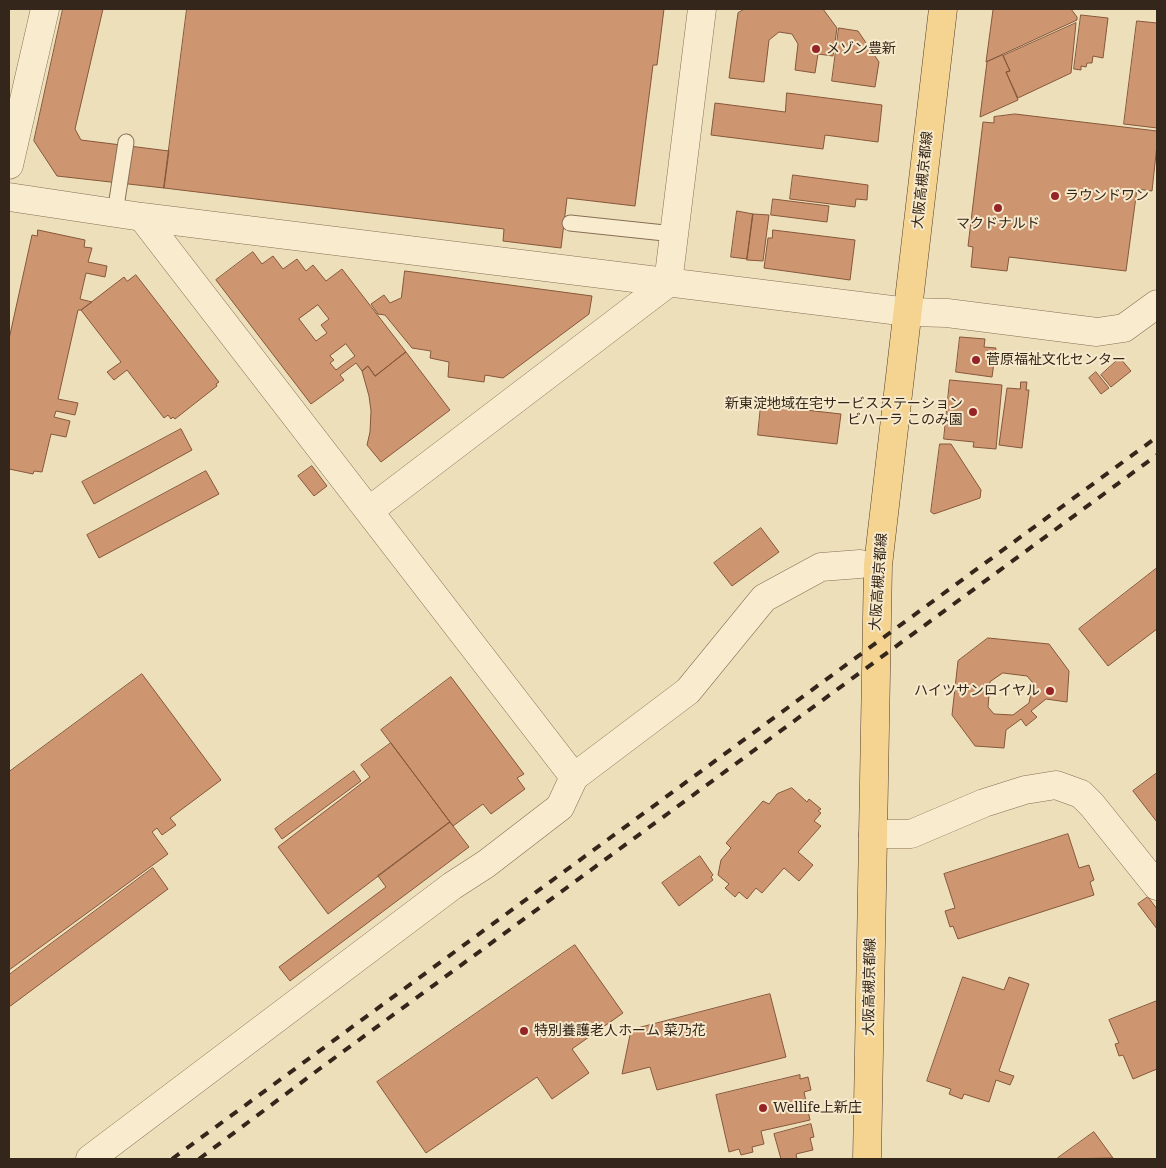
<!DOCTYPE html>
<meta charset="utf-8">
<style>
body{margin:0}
#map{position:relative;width:1166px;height:1168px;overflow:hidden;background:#eedfbb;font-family:"Noto Serif",serif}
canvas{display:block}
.frame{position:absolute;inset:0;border:10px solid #34261a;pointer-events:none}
</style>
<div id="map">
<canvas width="1166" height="1168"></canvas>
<div class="frame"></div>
</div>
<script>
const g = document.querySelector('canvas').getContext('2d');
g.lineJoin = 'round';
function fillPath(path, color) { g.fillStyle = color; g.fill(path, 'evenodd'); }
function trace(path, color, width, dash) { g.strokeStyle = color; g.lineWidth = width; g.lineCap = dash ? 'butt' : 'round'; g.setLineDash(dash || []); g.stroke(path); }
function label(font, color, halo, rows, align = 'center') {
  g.font = font + ' "Noto Serif","Noto Sans JP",serif'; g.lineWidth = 4; g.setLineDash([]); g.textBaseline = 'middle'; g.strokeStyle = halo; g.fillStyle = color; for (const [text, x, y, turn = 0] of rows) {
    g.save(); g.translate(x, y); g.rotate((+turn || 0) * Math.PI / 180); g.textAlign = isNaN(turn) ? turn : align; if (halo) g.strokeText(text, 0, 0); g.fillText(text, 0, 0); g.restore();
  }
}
const building = new Path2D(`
 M63,9h40l-28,120 6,11 88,11 -5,37 -107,-12 -23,-35z
 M187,9h477l-7,56h-4l-18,141 -68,-8 -6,50 -58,-7 1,-12 -340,-41z
 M745,9h78l14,19 -4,28 -15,-2 -3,19 -20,-3 3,-26 -6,-10 -13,-2 -10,8 -5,42 -35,-4 9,-65z
 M1001,9h70l6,8v3l-91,42 7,-52z
 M1081,15l27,3 -5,40 -10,-2 -1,7h-5l-1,4 -5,-1v4l-7,-1z
 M1137,21l20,2v105l-33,-4z
 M1076,23l-5,50 -53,25 -12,-26 4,-1 -7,-15z
 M839,28l19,3 21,31 -4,25 -43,-6z
 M1003,55l7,16 -4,1 12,28 -38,17 7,-55z
 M787,93l95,12 -4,37 -53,-7 -2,14 -112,-14 4,-32 70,9z
 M1015,114l142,17v14l-5,46 -15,-2 -11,82 -117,-14 -2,14 -36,-4 2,-20 -5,-1 15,-124 11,1v-6z
 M793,175l75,10 -1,15 -11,-1 -1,8 -65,-8z
 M773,199l56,7 -2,16 -56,-7z
 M737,211l16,3 -6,45 -16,-2z
 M753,214l16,1 -6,46 -16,-1z
 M38,230l47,10 -1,7 8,1 -4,14 19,4 -2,11 -19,-4 -6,26 12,3 -11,8h-3l-20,89 20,4 -3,12 -19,-4 -2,6 16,4 -4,16 -15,-3 -9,38 -8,-1 -1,3 -24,-5v-130l23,-104 5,1z
 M773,230l82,10 -5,40 -86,-12 4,-30h4z
 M253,252l9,12 11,-8 10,13 14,-10 9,12 7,-6 13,16 16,-12 64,83 -31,24 -7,-10 -6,5 -6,-8 -16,12 4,5 -33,24 -95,-124zM318,305l11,14 -8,6 6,8 -11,8 -17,-22zM346,344l9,12 -19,14 -6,-7 4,-3 -4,-4z
 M405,271l187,25 -3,18 -86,64 -18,-3 -1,7 -36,-5 1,-15 -19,-4 1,-7 -19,-3 -27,-33 -7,-1 -7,-10 13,-9 6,8 11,-5z
 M136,275l83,107 -3,2 1,2 -42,33 -2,-2 -2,2 -3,-4 -4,3 -37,-48 -13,10 -7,-8 14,-10 -40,-52 43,-33 3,4z
 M960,337l25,2 -1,8 12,1 -4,29 -36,-5z
 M406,352l44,58 -69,52 -14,-17 3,-13 1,-21 -2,-15 -7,-25 6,-5 7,10z
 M1120,358l11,13 -20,16 -10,-12z
 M1096,372l13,16 -8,6 -12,-16z
 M950,380l52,5 -6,64 -23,-2 1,-5 -30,-3z
 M1021,382h6l-1,8h3l-7,58 -23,-3 8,-57 13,1z
 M761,405l80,9 -4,30 -79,-9z
 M181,429l11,21 -98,54 -12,-22z
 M940,444h11l30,46 -1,8 -46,16 -3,-2z
 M312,466l15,20 -13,10 -16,-20z
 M206,471l13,23 -120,64 -12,-23z
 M761,528l18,24 -47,34 -18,-23z
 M1157,568v61l-49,37 -29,-37z
 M988,638l61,6 20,27 -2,31 -21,-3 -15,12 6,6 -11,9 -5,-7 -15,11 -2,18 -29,-2 -23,-31 6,-54zM1003,673l24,3 6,7 -4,20 -16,12 -19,-1 -6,-7 2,-25z
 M142,674l79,106 -51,38 6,7 -14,10 -5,-7 -5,4 16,22 -159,116v-198z
 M451,677l73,97 -7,4 8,11 -34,25 -8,-10 -30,22 -72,-96z
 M391,743l59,79 -122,92 -50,-67 92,-70 -9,-12z
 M354,771l7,10 -79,58 -7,-10z
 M1157,773v49l-24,-31z
 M792,788l15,14 2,-3 12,10 -3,2 3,2 -7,8 7,5 -23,26 15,13 -14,16 -15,-13 -22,25 -6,-5 -9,11 -8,-7 -4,5 -10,-9 4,-4 -11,-9 3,-15 10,-12 -5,-5 37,-42 6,3 8,-10z
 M450,822l19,25 -179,134 -11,-14 107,-80 -8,-11z
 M1068,834l11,34 10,-3 5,15 -4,2 4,13 -136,44 -5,-13 -3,1 -5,-16 10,-3 -11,-34z
 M700,856l13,19 -2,2 2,3 -34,26 -17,-23z
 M153,868l15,21 -159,118v-32z
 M1148,897l9,12v20l-19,-25z
 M575,945l48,68 -51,36 17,24 -37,26 -15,-22 -111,76 -49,-71z
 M963,977l41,13 5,-13 20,7 -30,87 15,5 -4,9 -14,-5 -7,22 -25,-8 -2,5 -13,-5 2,-5 -24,-8z
 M770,994l16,63 -129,33 -7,-23 -28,7 9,-44z
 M1157,1001v68l-24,10 -10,-24 -4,1 -4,-12 4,-1 -10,-23z
 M800,1075v4l8,-2 3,13 -7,2 6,28 -49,11 3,13 -12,3 1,5 -12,3 -2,-6 -10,3 -13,-57z
 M811,1124l3,13 -4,1 3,12 -17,4 1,5h-16l-7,-25z
 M1094,1132l19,26 -54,1 -1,-1z`);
const service = new Path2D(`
 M115,213l11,-71
 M570,223l104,11`);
const minor = new Path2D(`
 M9,165l36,-156
 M9,197l133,20 766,95
 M142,217l432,560
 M370,510l298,-227 34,-274
 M90,1159l362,-273 34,-22 74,-57 14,-30 114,-86 76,-93 57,-31 39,-3`);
const tertiary = new Path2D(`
 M908,312l39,1 150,19 27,-4 33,-24
 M873,834h38l73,-31 41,-13 31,-5 25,9 11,11 65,81`);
const primary = new Path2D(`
 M867,1159l11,-594 65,-556`);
const rail = new Path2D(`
 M172,1159l985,-722
 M199,1159l119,-89 839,-615`);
const markers = [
 [816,49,5,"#962426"],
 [1055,196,5,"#962426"],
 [998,208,5,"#962426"],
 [976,360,5,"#962426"],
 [973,412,5,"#962426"],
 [1050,691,5,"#962426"],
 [524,1031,5,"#962426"],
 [763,1108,5,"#962426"]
];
const poiNames = [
 ["メゾン豊新",826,49],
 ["ラウンドワン",1065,196],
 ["マクドナルド",998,224,"center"],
 ["菅原福祉文化センター",986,360],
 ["新東淀地域在宅サービスステーション",963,404,"right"],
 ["ビハーラ このみ園",963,420,"right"],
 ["ハイツサンロイヤル",1040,691,"right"],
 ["特別養護老人ホーム 菜乃花",534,1031],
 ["Wellife上新庄",773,1108]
];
const streetNames = [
 ["大阪高槻京都線",923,180,-84],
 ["大阪高槻京都線",879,582,-86],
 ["大阪高槻京都線",870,987,-89]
];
fillPath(building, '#ce9670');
trace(building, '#85573a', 1);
trace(service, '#866e55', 17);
trace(minor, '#866e55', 29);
trace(tertiary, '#866e55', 29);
trace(primary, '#533c2a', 29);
trace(service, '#f9ecce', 15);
trace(minor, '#f9ecce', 28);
trace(tertiary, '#f9ecce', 28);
trace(primary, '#f4d490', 28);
trace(rail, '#34261a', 4, [9, 9]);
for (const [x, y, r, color] of markers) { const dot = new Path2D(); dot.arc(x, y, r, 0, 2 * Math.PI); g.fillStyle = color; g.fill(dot); trace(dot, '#f6e9cb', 2); }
label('14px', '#34261a', '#f6e9cb', poiNames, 'left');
label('14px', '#34261a', '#f6e9cb', streetNames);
</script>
